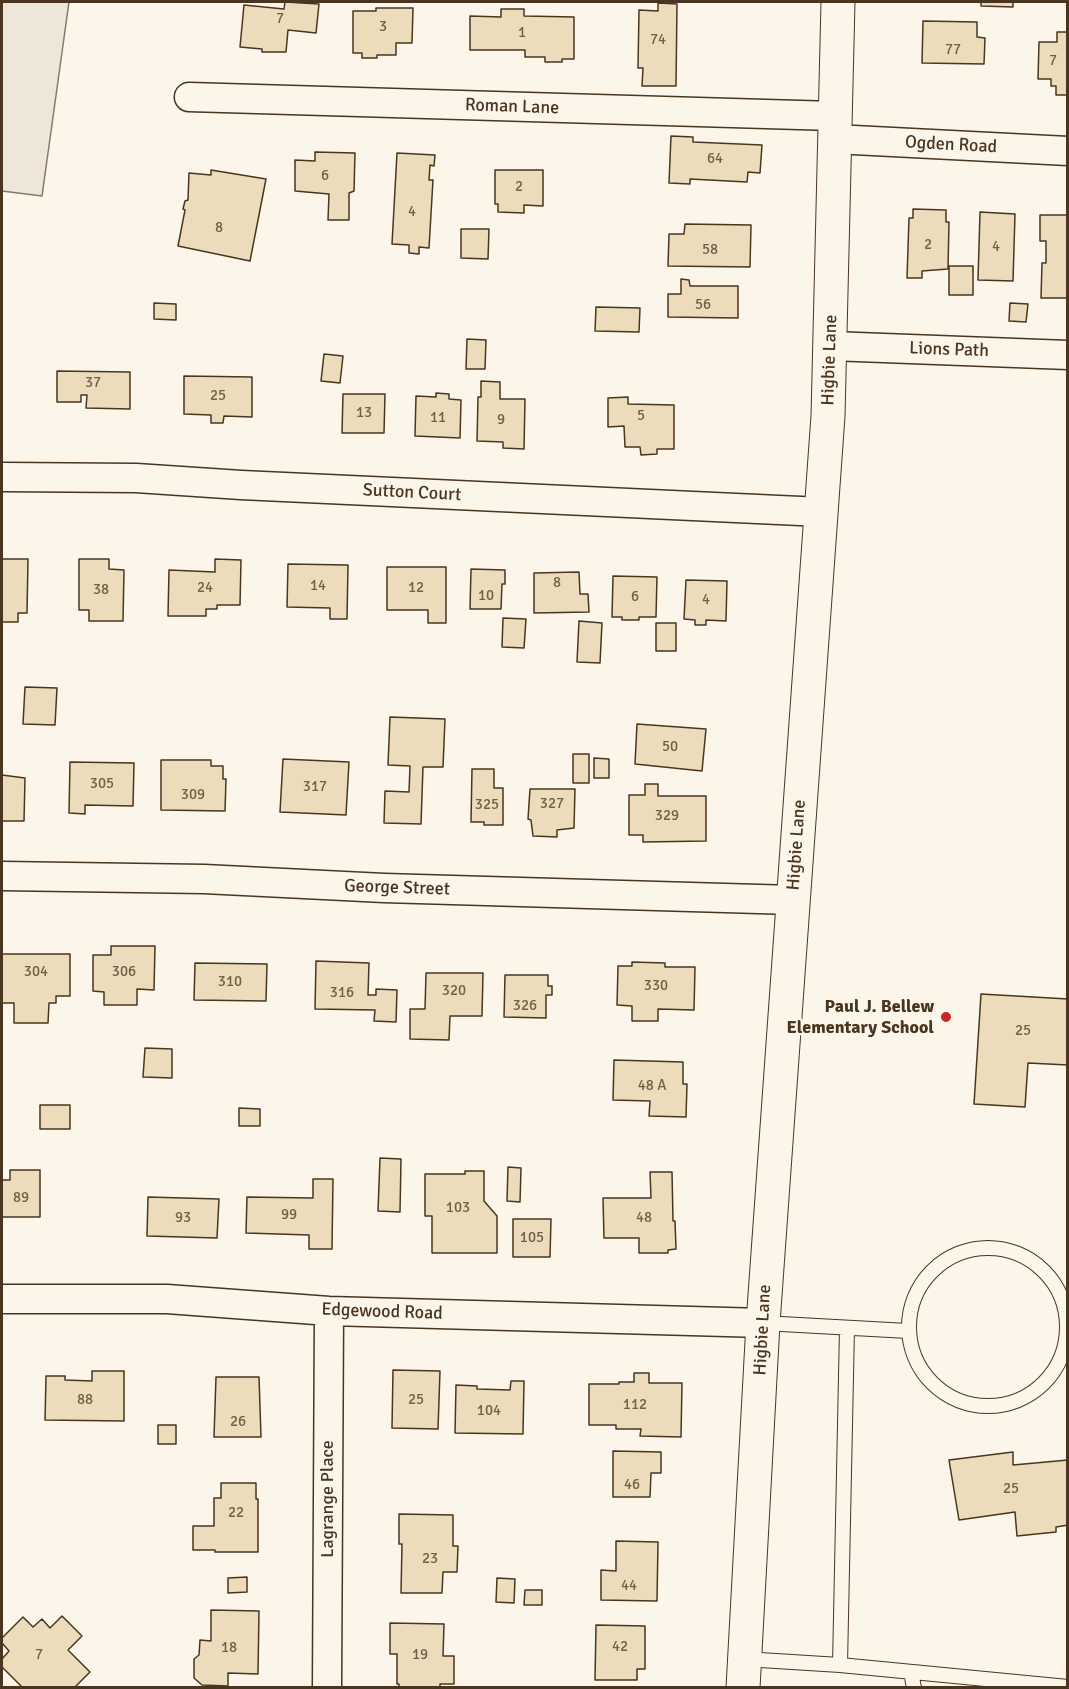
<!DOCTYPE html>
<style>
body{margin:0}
#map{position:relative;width:1069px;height:1689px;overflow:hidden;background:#fbf6e9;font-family:Signika,sans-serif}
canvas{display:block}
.frame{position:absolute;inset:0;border:3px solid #4a3520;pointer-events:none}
</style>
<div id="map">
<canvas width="1069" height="1689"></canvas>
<div class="frame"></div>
</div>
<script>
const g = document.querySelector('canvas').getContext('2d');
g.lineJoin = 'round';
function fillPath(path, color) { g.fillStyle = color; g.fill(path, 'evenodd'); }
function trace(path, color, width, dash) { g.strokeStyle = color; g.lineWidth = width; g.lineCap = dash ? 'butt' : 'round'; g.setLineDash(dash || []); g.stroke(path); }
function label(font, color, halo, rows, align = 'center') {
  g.font = font + ' Signika,sans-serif'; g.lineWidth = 4.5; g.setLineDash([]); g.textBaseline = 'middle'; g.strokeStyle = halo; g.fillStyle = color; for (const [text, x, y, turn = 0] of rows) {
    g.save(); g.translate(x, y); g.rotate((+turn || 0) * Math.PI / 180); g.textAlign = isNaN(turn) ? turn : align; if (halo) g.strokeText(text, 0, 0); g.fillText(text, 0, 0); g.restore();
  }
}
const green = new Path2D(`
 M2,2h67l-27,194 -40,-5z`);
const building = new Path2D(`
 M285,2l34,2 -3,29 -28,-3 -2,22h-24v-3l-22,-2 4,-42 40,4z
 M981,2h32v5l-32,-1z
 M658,3l19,1 -1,82h-34l1,-18h-5l1,-58 19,1z
 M376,8h37l-1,35h-16v12h-19v3h-15v-5h-9v-42h23z
 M501,9h23v7l50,1v42h-12v3h-17v-5h-20v-7h-55v-34l31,1z
 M923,21l54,1v15l8,1 -1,26 -62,-1z
 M1057,32h11v63h-12v-9h-5v-7h-13l1,-37h18z
 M671,136l22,1v5l69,3 -2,28 -12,-1 -1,10 -57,-3v5l-21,-1z
 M315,152l40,1 -1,38 -5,2v27h-21l1,-26 -34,-3v-31l20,1z
 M397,153l38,2 -1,11 -4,-1 -1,15h4l-4,68 -10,-1v7l-10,-1v-8l-17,-1z
 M211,170l55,9 -16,82 -72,-15 7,-36 -2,-1 2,-8 3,-1 1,-27 22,2z
 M495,170h48v36l-19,-1v8l-26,-1v-8h-3z
 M913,209l33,1v12h3l-1,47 -26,2v7h-15l2,-60h4z
 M980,212l35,2 -2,67 -35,-1z
 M1040,215h28l-1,83h-26l1,-35h4v-22h-6z
 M685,224l66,1 -1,42 -82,-1 1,-32h15z
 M461,229h28l-1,30 -27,-1z
 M949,266h24v29h-24z
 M681,279l8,1 1,6h48v32l-70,-1v-23h13z
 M154,303l22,1v16l-22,-1z
 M1010,303l18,1 -2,18 -17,-1z
 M596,307l44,1 -1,24 -44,-1z
 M467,339l19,1 -1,29h-19z
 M324,354l19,2 -3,27 -19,-2z
 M57,371l73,1v37l-44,-1 1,-13h-6v7h-24z
 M184,376l68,1v40l-28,-1 -1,7h-12v-8l-27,-1z
 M481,381l19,1v17h25l-1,50 -21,-1v-6l-26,-1 1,-44h3z
 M436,393l13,1v5l12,1 -1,38 -45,-2 1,-40 20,1z
 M343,394h42l-1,39h-42z
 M628,397v7l46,1v44h-17v5l-16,1 -1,-8h-15l-1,-21 -16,1v-29z
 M2,559h26l-1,54h-9v9h-16z
 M79,559h30v10l15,1 -1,51h-34v-11h-10z
 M215,559l26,1 -1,45h-23v4h-11v7h-38l1,-46 46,2z
 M288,564l60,1 -1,54h-17v-11l-43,-1z
 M387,567h59v56h-18v-13h-41z
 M471,569l34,1v14h-3l-1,25h-31z
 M579,572l1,22h8l1,18 -55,1v-40z
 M613,576l44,1 -1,40h-17v3h-17v-3h-10z
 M686,580l41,1 -1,40 -20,-1v5h-11v-5l-11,-1z
 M503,618l23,1 -2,29 -22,-1z
 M579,621l23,2 -2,40 -23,-1z
 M656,623h20v28h-20z
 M25,687l32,1 -2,37 -32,-1z
 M390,717l55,2 -2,48h-20l-2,57 -37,-1 1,-32 24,1 1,-26 -22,-1z
 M637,724l69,5 -4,42 -67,-7z
 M573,754h16v29h-16z
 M594,758l15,1v19h-15z
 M283,759l66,3 -3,53 -66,-3z
 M161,760h50v6h12v13h3l-1,32 -64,-1z
 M70,762l64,1 -1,43 -48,-1v9l-16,-1z
 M472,769h22v19h9v37h-19v-3h-13z
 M2,775l23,3 -1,43h-22z
 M645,784h13v12h48v45l-63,1v-7h-14v-40h16z
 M530,789h45l-1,39 -17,2v7l-24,-1 -2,-16 -3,-1z
 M111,946h44l-1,44 -17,-1v16h-33v-13l-11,-1v-36h18z
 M2,954h68v42h-14v7h-7l-1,20h-34v-20h-12z
 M316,961l53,2 -1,32h8v-6l21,1 -1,32 -22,-1 1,-11 -60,-1z
 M632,962l33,1v4h30l-1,43 -36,-1v12h-26v-15l-15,-1 1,-39h14z
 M195,963l72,1 -1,37 -72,-1z
 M426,973h57l-1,43h-32l-1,24 -39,-1v-30h15z
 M505,975h43v11h4v9h-6v23l-42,-1z
 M981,994l87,5v66l-40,-2 -3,44 -51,-3z
 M145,1048l27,1v29l-29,-1z
 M614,1060l69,2v22h4l-1,33 -37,-1 1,-15 -37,-1z
 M40,1105h30v24h-30z
 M239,1108l21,1v17h-21z
 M380,1158l21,1 -1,53 -22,-1z
 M508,1167l13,1 -1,34 -13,-1z
 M10,1170h30v47h-38v-37h8z
 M465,1171h19v30l13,15v37h-65v-37h-7v-42h40z
 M650,1172h22l1,49h2l1,28 -8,1v3h-29v-15h-35l-1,-40h48z
 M313,1179h20l-1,70h-23v-14l-63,-2 1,-36 66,1z
 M148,1197l71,2 -2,39 -70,-2z
 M513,1219h38l-1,38h-37z
 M393,1370l47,1 -2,58 -46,-1z
 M92,1371h32v50l-79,-1 1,-44h19v4l27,1z
 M634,1373h15v10h33l-1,54 -41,-1 1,-7h-25v-4h-27v-41h30v-2h15z
 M216,1377h43l2,60h-47z
 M511,1381h13l-1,53 -68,-1 1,-48 21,1v3l33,1z
 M158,1425h18v19h-18z
 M613,1451l48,1v21h-10l-1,24h-37z
 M1013,1452v13l55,-5v65l-12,2v5l-39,4 -2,-24 -56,8 -10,-60z
 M221,1483h35v16h2v53h-43v-2h-22v-24h21v-28h7z
 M399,1514l54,1v31h5l-1,26h-14l-1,21h-41l1,-49h-3z
 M616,1541l42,1 -1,59 -56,-1v-30l15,1z
 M247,1577v15l-19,1v-15z
 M497,1578l18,1 -1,24 -18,-1z
 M525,1590h17v15h-18z
 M211,1610l48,1 -1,63 -30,-1v13l-26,-1 -8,-7v-19l5,-4 1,-15 11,1z
 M62,1616l20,20 -14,14 22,22 -16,16h-51l-21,-21v-8l7,-8 -7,-8v-5l21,-21 10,10 9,-8 8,9z
 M390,1623l54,1 -1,32h11v28h-14v4h-41v-4h-2v-30h-7z
 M596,1625l49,1v43h-8v11h-42z`);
const lane = new Path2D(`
 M909 1327a79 79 0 1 1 158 0a79 79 0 1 1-158 0Z
 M763,1323l145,8
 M744,1659l96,6 228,22
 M840,1665l7,-337
 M911,1672l3,16`);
const street = new Path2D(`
 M189,97l645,19
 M834,139l234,12
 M831,346l237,9
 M2,477l134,1 105,7 581,27
 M2,876l202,3 180,9 409,12
 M2,1299h165l162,12 434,12
 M327,1688l2,-377`);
const secondary = new Path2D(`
 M743,1688l20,-365 65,-907 10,-414`);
const markers = [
 [946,1017,6,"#c62828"]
];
const numberNames = [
 ["7",280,19],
 ["3",383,27],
 ["1",522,33],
 ["74",658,40],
 ["77",953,50],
 ["7",1053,61],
 ["64",715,159],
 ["6",325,176],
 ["2",519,187],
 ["4",412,212],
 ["8",219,228],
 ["2",928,245],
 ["4",996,247],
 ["58",710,250],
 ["56",703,305],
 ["37",93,383],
 ["25",218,396],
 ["13",364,413],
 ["5",641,416],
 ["11",438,418],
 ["9",501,420],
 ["8",557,583],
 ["14",318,586],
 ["24",205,588],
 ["12",416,588],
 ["38",101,590],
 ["10",486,596],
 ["6",635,597],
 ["4",706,600],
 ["50",670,747],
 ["305",102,784],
 ["317",315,787],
 ["309",193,795],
 ["327",552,804],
 ["325",487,805],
 ["329",667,816],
 ["304",36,972],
 ["306",124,972],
 ["310",230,982],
 ["330",656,986],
 ["320",454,991],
 ["316",342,993],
 ["326",525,1006],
 ["25",1023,1031],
 ["48 A",652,1086],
 ["89",21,1198],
 ["103",458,1208],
 ["99",289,1215],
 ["93",183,1218],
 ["48",644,1218],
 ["105",532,1238],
 ["88",85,1400],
 ["25",416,1400],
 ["112",635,1405],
 ["104",489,1411],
 ["26",238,1422],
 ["46",632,1485],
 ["25",1011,1489],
 ["22",236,1513],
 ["23",430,1559],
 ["44",629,1586],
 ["42",620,1647],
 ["18",229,1648],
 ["7",39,1655],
 ["19",420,1655]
];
const streetNames = [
 ["Roman Lane",512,107,2],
 ["Ogden Road",951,145,3],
 ["Lions Path",949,350,2],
 ["Higbie Lane",830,360,-88],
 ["Sutton Court",412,493,3],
 ["Higbie Lane",797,845,-86],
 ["George Street",397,888,2],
 ["Edgewood Road",382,1312,2],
 ["Higbie Lane",763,1330,-87],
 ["Lagrange Place",328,1499,-90]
];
const poiNames = [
 ["Paul J. Bellew",934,1007],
 ["Elementary School",934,1028]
];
fillPath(green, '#ede6d9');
trace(green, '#887966', 1.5);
fillPath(building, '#ecdcbc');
trace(building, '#4a3520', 1.5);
trace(lane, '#4a3520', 16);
trace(street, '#4a3520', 31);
trace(secondary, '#4a3520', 35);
trace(lane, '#fbf6e9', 14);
trace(street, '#fbf6e9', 28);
trace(secondary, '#fbf6e9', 33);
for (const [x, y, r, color] of markers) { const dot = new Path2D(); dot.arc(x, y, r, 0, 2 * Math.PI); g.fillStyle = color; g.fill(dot); trace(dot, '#fbf6e9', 2); }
label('15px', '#725f47', null, numberNames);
label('18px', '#4a3520', '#fbf6e9', streetNames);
label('bold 18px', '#4a3520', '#fbf6e9', poiNames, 'right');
</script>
